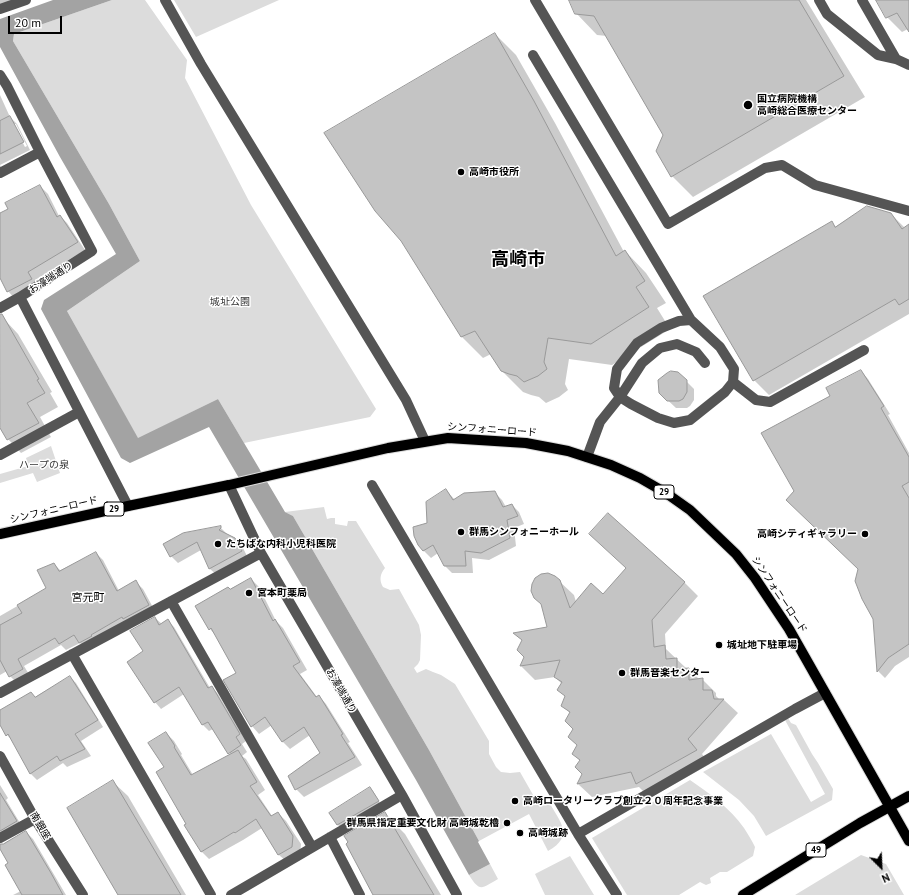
<!DOCTYPE html>
<meta charset="utf-8">
<style>
body{margin:0}
#map{position:relative;width:909px;height:895px;overflow:hidden;background:#fff;font-family:"PT Sans",sans-serif}
canvas{display:block}
.north{position:absolute;left:861px;top:847px;width:40px;height:40px;-webkit-text-stroke:3px #fff;paint-order:stroke;rotate:156deg;font-size:11px;font-weight:700;line-height:16px;text-align:center;color:#000}
.north::after{content:'';display:block;margin:auto;width:14px;height:18px;background:#000;clip-path:polygon(50% 0,100% 100%,50% 72%,0 100%)}
.scale{position:absolute;left:8px;top:16px;width:54px;height:18px;box-sizing:border-box;border:2px solid #000;border-top:0;padding-left:5px;font-size:12px;line-height:14px;white-space:nowrap;color:#000;-webkit-text-stroke:3px #fff;paint-order:stroke}
</style>
<div id="map">
<canvas width="909" height="895"></canvas>
<div class="north">N</div>
<div class="scale">20 m</div>
</div>
<script>
const g = document.querySelector('canvas').getContext('2d');
g.lineJoin = 'round';
function fillPath(path, color) { g.fillStyle = color; g.fill(path, 'evenodd'); }
function trace(path, color, width, dash) { g.strokeStyle = color; g.lineWidth = width; g.lineCap = dash ? 'butt' : 'round'; g.setLineDash(dash || []); g.stroke(path); }
function label(font, color, halo, rows, align = 'center') {
  g.font = font + ' "PT Sans","Noto Sans JP",sans-serif'; g.lineWidth = 3; g.setLineDash([]); g.textBaseline = 'middle'; g.strokeStyle = halo; g.fillStyle = color; for (const [text, x, y, turn = 0] of rows) {
    g.save(); g.translate(x, y); g.rotate((+turn || 0) * Math.PI / 180); g.textAlign = isNaN(turn) ? turn : align; if (halo) g.strokeText(text, 0, 0); g.fillText(text, 0, 0); g.restore();
  }
}
const green = new Path2D(`
 M112,0h33l42,60 -2,18 66,127 125,204 -6,8 -126,26 -26,-44 -80,40 -71,-128 73,-50 -31,-57 -96,-163 1,-7z
 M174,0h105l-83,37z
 M51,446l9,27 -23,9 -4,-9 -33,10v-9l28,-8 -2,-8z
 M324,507l3,12 4,-1h4v6l12,2 1,-5h8l29,47c-5,6 -6,12 -2,19l7,3 9,-1 20,36 2,10 -1,25 -2,4 -4,4 3,5 9,-4 7,3 8,3 14,9 34,57v13l7,13 5,5 9,1 10,-1 20,35 9,-5c11,20 26,34 -1,49l-19,-37 -50,27 -50,-91 -136,-234 -8,-4z
 M788,718l3,5 5,2 16,29 6,9 15,26 -1,11 -66,36 -12,-20 -15,-16 -36,-28 68,-38 40,68 14,-8 -40,-74z
 M690,780c20,14 40,28 54,48 4,6 8,13 11,19l-2,9 -26,16h-7l-10,6 1,5 -5,2 -6,-3 -21,13h-52l-35,-57z
 M861,855l25,9 18,31h-109z
 M570,856l24,39h-49l-10,-21z
 M490,864l8,15c-16,9 -18,14 -29,-4z`);
const water = new Path2D(`
 M53,0h59l-98,34 -1,7 96,163 31,57 -73,50 71,127 80,-39 67,113 8,4 136,234 50,91 -1,1 12,22 -21,11 -53,-95 -207,-353 -79,36 -9,-5 -80,-149 3,-9 72,-46 -56,-97 -60,-110v-28z`);
const shadow = new Path2D(`
 M0,0h11l-11,11z
 M570,0h236l59,97 -172,100 -21,-21 -8,-41 -57,-99 -10,-1 -21,-22z
 M879,0h30v30l-1,-1 -6,3 -15,-15z
 M495,34l21,21 39,68 69,129 1,-1 21,22 20,30 -9,5 13,21 -58,36 -43,-6 -4,25 3,6 -9,7 -13,6 -7,-6 -8,-2 -8,-3 -22,-22 -10,-16 -8,4 -21,-21 -60,-97z
 M0,95l10,22 7,7 13,26 -30,15 4,8 -4,2zM13,124h3l11,22 -2,1z
 M40,186l8,8 11,22h1l7,7 18,27 -50,30 4,7 -24,12 -7,-8 -8,-15v-62l9,-4z
 M891,214l14,14 4,-2v88l-140,81 -15,-15 78,-157 4,4z
 M5,320l13,14 34,58 -2,1 8,14 -18,10 11,20 -30,16 -13,-14 -8,-12v-104z
 M861,371l7,8 22,35 -2,1 21,38v204l-14,9 -10,12 -7,-7 -4,-52 -15,-50 -63,-78 35,-94z
 M686,381l8,8v11l-4,6 -3,2h-11l-16,-15z
 M446,490l9,10 39,-8 8,8 4,7 6,-2 7,7 5,12 -10,4 2,18 -27,14 -17,-2 1,15h-21l-8,-8 -6,-12 -7,5 -8,-8 5,-26z
 M220,527l7,7 8,5 7,7 6,12 -31,17 -7,-6 -9,-19 -23,13 -7,-7 -7,-12z
 M96,553l7,7 16,31 17,-9 7,7 13,24 -69,37 -7,-7 -14,7 -5,-5 -37,21 6,10 -13,7 -7,-7 -3,-5 -7,4v-59l47,-27 7,-25 7,7z
 M251,579l8,8 17,34 7,7 24,42 -7,4 17,23 2,-1 7,8 24,38 -2,1 14,22 -58,32 -8,-8 25,-35 -11,-19 -20,14 -8,-8 -10,-16 -13,9 -7,-8 -14,-53 -21,-36 -7,-8 20,-39z
 M559,581l15,14 2,7 27,-7 81,-13 14,14 -33,38 1,15 21,20h2l11,11 2,-1 14,14v3l4,4h4l14,13 -36,41 8,10 -60,34 -11,-11 -47,10 -14,-13 5,-10 -3,-13 -7,-8 5,-8 -8,-32 -8,-8 4,-8 -8,-7 4,-6 -7,-7 -20,3 -14,-14 4,-9 -2,-16 -8,-7 33,-6z
 M155,618l7,6 6,-3 6,6 36,61 2,-1 6,7 28,47 -4,3 5,8 -5,4 4,3 19,31 -7,5 14,21 6,-3 8,8 15,23 -1,11 -13,7 -8,-7 -17,-27 -19,12 -34,19 -8,-8 -13,-27 -23,-57 1,-34 8,8 8,13 -1,1 12,20 38,-20 -18,-26 -4,2 -6,-6 -19,-31 -23,15 -6,-7 -10,-50z
 M70,677l6,6 27,44 -22,14 10,15 -24,11 -4,-4 -26,17 -7,-7 -17,-32 -6,-6 -7,-12v-12l36,-13z
 M113,782l15,14 58,99h-67z
 M0,785l8,13 -2,2 17,28 -23,14z
 M370,788l3,3 8,14 -40,23 -3,-3 -8,-12z
 M385,814l20,20 36,61h-67z
 M26,832l7,7 33,56h-53l8,-4 -12,-27 -9,-18z`);
const building = new Path2D(`
 M569,0h230l45,76 -173,101 -15,-26 7,-16 -69,-119 -19,-2z
 M876,0h33v32l-12,-19 -11,5z
 M495,33l39,68 82,155 9,-6 20,31 -9,6 13,20 -58,37 -43,-6 -4,24 3,7 -9,7 -14,6 -7,-6 -8,-2 -8,-3 -26,-40 -14,6 -60,-96 -26,-30 -51,-78z
 M10,116l14,26 -24,12v-33z
 M40,185l17,32 3,-2 18,27 -50,30 4,7 -25,13 -7,-14v-65l8,-4 -3,-6z
 M867,206l24,7 11,16 7,-5v75l-10,6 -4,-6 -142,82 -50,-85 129,-75 3,6z
 M0,314h2l37,65 -2,1 8,13 -18,10 12,20 -32,17 -7,-12z
 M861,370l23,36 -3,2 28,49v25l-7,4 7,12v146l-21,14 -11,14 -4,-53 -11,-20 -7,-18 3,-12 -72,-69 8,-9 -33,-58 69,-37 -4,-8z
 M671,371l7,1 9,8v12l-4,7 -4,2h-12l-8,-8 -1,-13 9,-7z
 M446,489l7,11 11,-7 31,-2 8,16 9,-3 6,12 -11,4 3,18 -29,15 -16,-2 1,15h-22l-11,-21 -10,6 -5,-6 -4,-9 -1,-9 14,-4 -1,-21z
 M608,513l77,69 -33,38 2,27 11,-2 1,14 11,-1v11l12,-1v12l14,-2v12h9l2,9h10l-36,40 9,11 -61,34 -5,-12 -54,12 5,-10 -7,-7 5,-7 -8,-6 5,-9 -9,-8 5,-8 -8,-8 5,-9 -9,-6 4,-10 -8,-6 5,-8 -8,-5 6,-17 -40,6 4,-9 -7,-7 5,-10 -9,-7 34,-6 -6,-23 -7,-6 -3,-7 1,-7 3,-6 6,-4 7,-1 7,3 5,4 10,28 21,-25 12,11 23,-26 -37,-34z
 M221,526v2l-2,2 16,8 7,13 -33,18 -12,-27 -27,15 -7,-13 20,-11z
 M96,552l21,39 19,-11 13,25 -26,14 -1,-2 -31,18 1,1 -13,7 -5,-8 -15,9 -4,-6 -37,21 5,10 -14,8 -9,-17v-35l22,-12 -5,-8 29,-17 -9,-18 17,-7 5,8z
 M251,578l22,43 2,-2 25,43 -7,4 23,31 3,-2 24,39 -2,1 14,22 -60,33 -7,-14 32,-23 -16,-26 -22,15 -17,-25 -14,10 -28,-47 13,-7 -25,-45 -2,2 -14,-24 33,-19 2,2z
 M155,617l4,8 9,-6 40,69 4,-2 28,48 -4,3 5,8 -13,9 -20,-32 -6,3 -23,-38 -25,16 -27,-41 16,-11 -13,-20z
 M70,676l28,44 -23,14 10,15 -25,12 -3,-5 -27,18 -22,-40 -2,2 -6,-11v-15l31,-18 4,5z
 M166,732l9,14 -1,1 17,28 47,-25 19,32 -7,4 21,30 7,-4 15,24 -1,11 -14,8 -22,-36 -21,14 -1,-1 -33,20 -17,-27 2,-1 -30,-52 8,-5 -16,-24z
 M113,780l68,115h-63l-51,-87z
 M370,787l9,14 -42,24 -8,-12z
 M0,793l17,28 -17,10z
 M385,812l49,83h-61l-27,-51 2,-2 -4,-6z
 M26,831l25,42 12,22h-41l-17,-30 3,-2 -8,-14v-5h3z`);
const minor = new Path2D(`
 M165,0l36,64 205,336 19,41
 M535,0l133,224 97,-56 17,-3 33,20 94,26
 M819,0l8,14 51,41 18,4 13,6
 M862,0l34,59
 M0,9l26,-9
 M533,55l158,265
 M0,75l7,11 33,66 52,99 -72,46 -20,11
 M0,173l40,-21
 M20,297l108,209
 M691,320l29,27 14,22 -1,13 -8,10 -35,28 -16,3 -16,-5 -27,-14 -11,-7 -6,-9 3,-19 20,-26 24,-15 18,-7z
 M733,382l23,18 14,2 94,-52
 M0,455l79,-43
 M587,457l13,-35 20,-25 22,-34 18,-15 17,-4 19,8 9,11
 M229,485l32,68 141,242 55,100
 M372,485l206,349 39,61
 M171,601l141,246
 M72,654l139,241
 M0,693l261,-140
 M0,756l35,63 48,76
 M578,834l217,-125 30,-16
 M330,837l30,58
 M0,838l35,-19
 M231,895l171,-100`);
const major = new Path2D(`
 M0,534l128,-28 101,-21 159,-37 60,-10 78,5 42,8 43,14 29,13 26,15 24,17 46,44 19,24 34,51 120,212
 M743,895l117,-72 49,-27`);
const markers = [
 [748,105,5,"#000"],
 [461,172,4,"#000"],
 [461,532,4,"#000"],
 [865,534,4,"#000"],
 [218,544,4,"#000"],
 [249,593,4,"#000"],
 [719,645,4,"#000"],
 [622,673,4,"#000"],
 [515,801,4,"#000"],
 [507,823,4,"#000"],
 [520,833,4,"#000"]
];
const shields = [
 [664,492,20],
 [114,509,20],
 [816,850,20]
];
const shieldNames = [
 ["29",664,492],
 ["29",114,509],
 ["49",816,850]
];
const poiNames = [
 ["国立病院機構",757,99],
 ["高崎総合医療センター",757,111],
 ["高崎市役所",469,172],
 ["群馬シンフォニーホール",469,532],
 ["高崎シティギャラリー",857,534,"right"],
 ["たちばな内科小児科医院",226,544],
 ["宮本町薬局",257,593],
 ["城址地下駐車場",727,645],
 ["群馬音楽センター",630,673],
 ["高崎ロータリークラブ創立２０周年記念事業",523,801],
 ["群馬県指定重要文化財 高崎城乾櫓",499,823,"right"],
 ["高崎城跡",528,833]
];
const streetNames = [
 ["お濠端通り",51,278,-33],
 ["シンフォニーロード",492,430,4],
 ["シンフォニーロード",54,510,-13],
 ["シンフォニーロード",779,595,56],
 ["お濠端通り",341,691,60],
 ["南銀座",40,826,59]
];
const parkNames = [
 ["城址公園",230,302],
 ["ハープの泉",44,465]
];
const neighbourhoodNames = [
 ["宮元町",88,598]
];
const townNames = [
 ["高崎市",518,260]
];
fillPath(green, '#dcdcdc');
fillPath(water, '#a3a3a3');
fillPath(shadow, '#0003');
fillPath(building, '#c4c4c4');
trace(building, '#999', 1);
trace(major, '#dbdbdb', 12);
trace(minor, '#555', 10);
trace(major, '#000', 10);
for (const [x, y, r, color] of markers) { const dot = new Path2D(); dot.arc(x, y, r, 0, 2 * Math.PI); g.fillStyle = color; g.fill(dot); trace(dot, '#fff', 1.5); }
for (const [x, y, w] of shields) { const box = new Path2D(); box.roundRect(x - w / 2, y - 7, w, 14, 3); g.fillStyle = '#fff'; g.fill(box); trace(box, '#000', 1); }
label('bold 9px', '#000', null, shieldNames);
label('bold 10px', '#000', '#fff', poiNames, 'left');
label('10px', '#000', '#fff', streetNames);
label('10px', '#333', '#fff', parkNames);
label('11px', '#000', '#fff', neighbourhoodNames);
label('bold 18px', '#000', '#fff', townNames);
</script>
